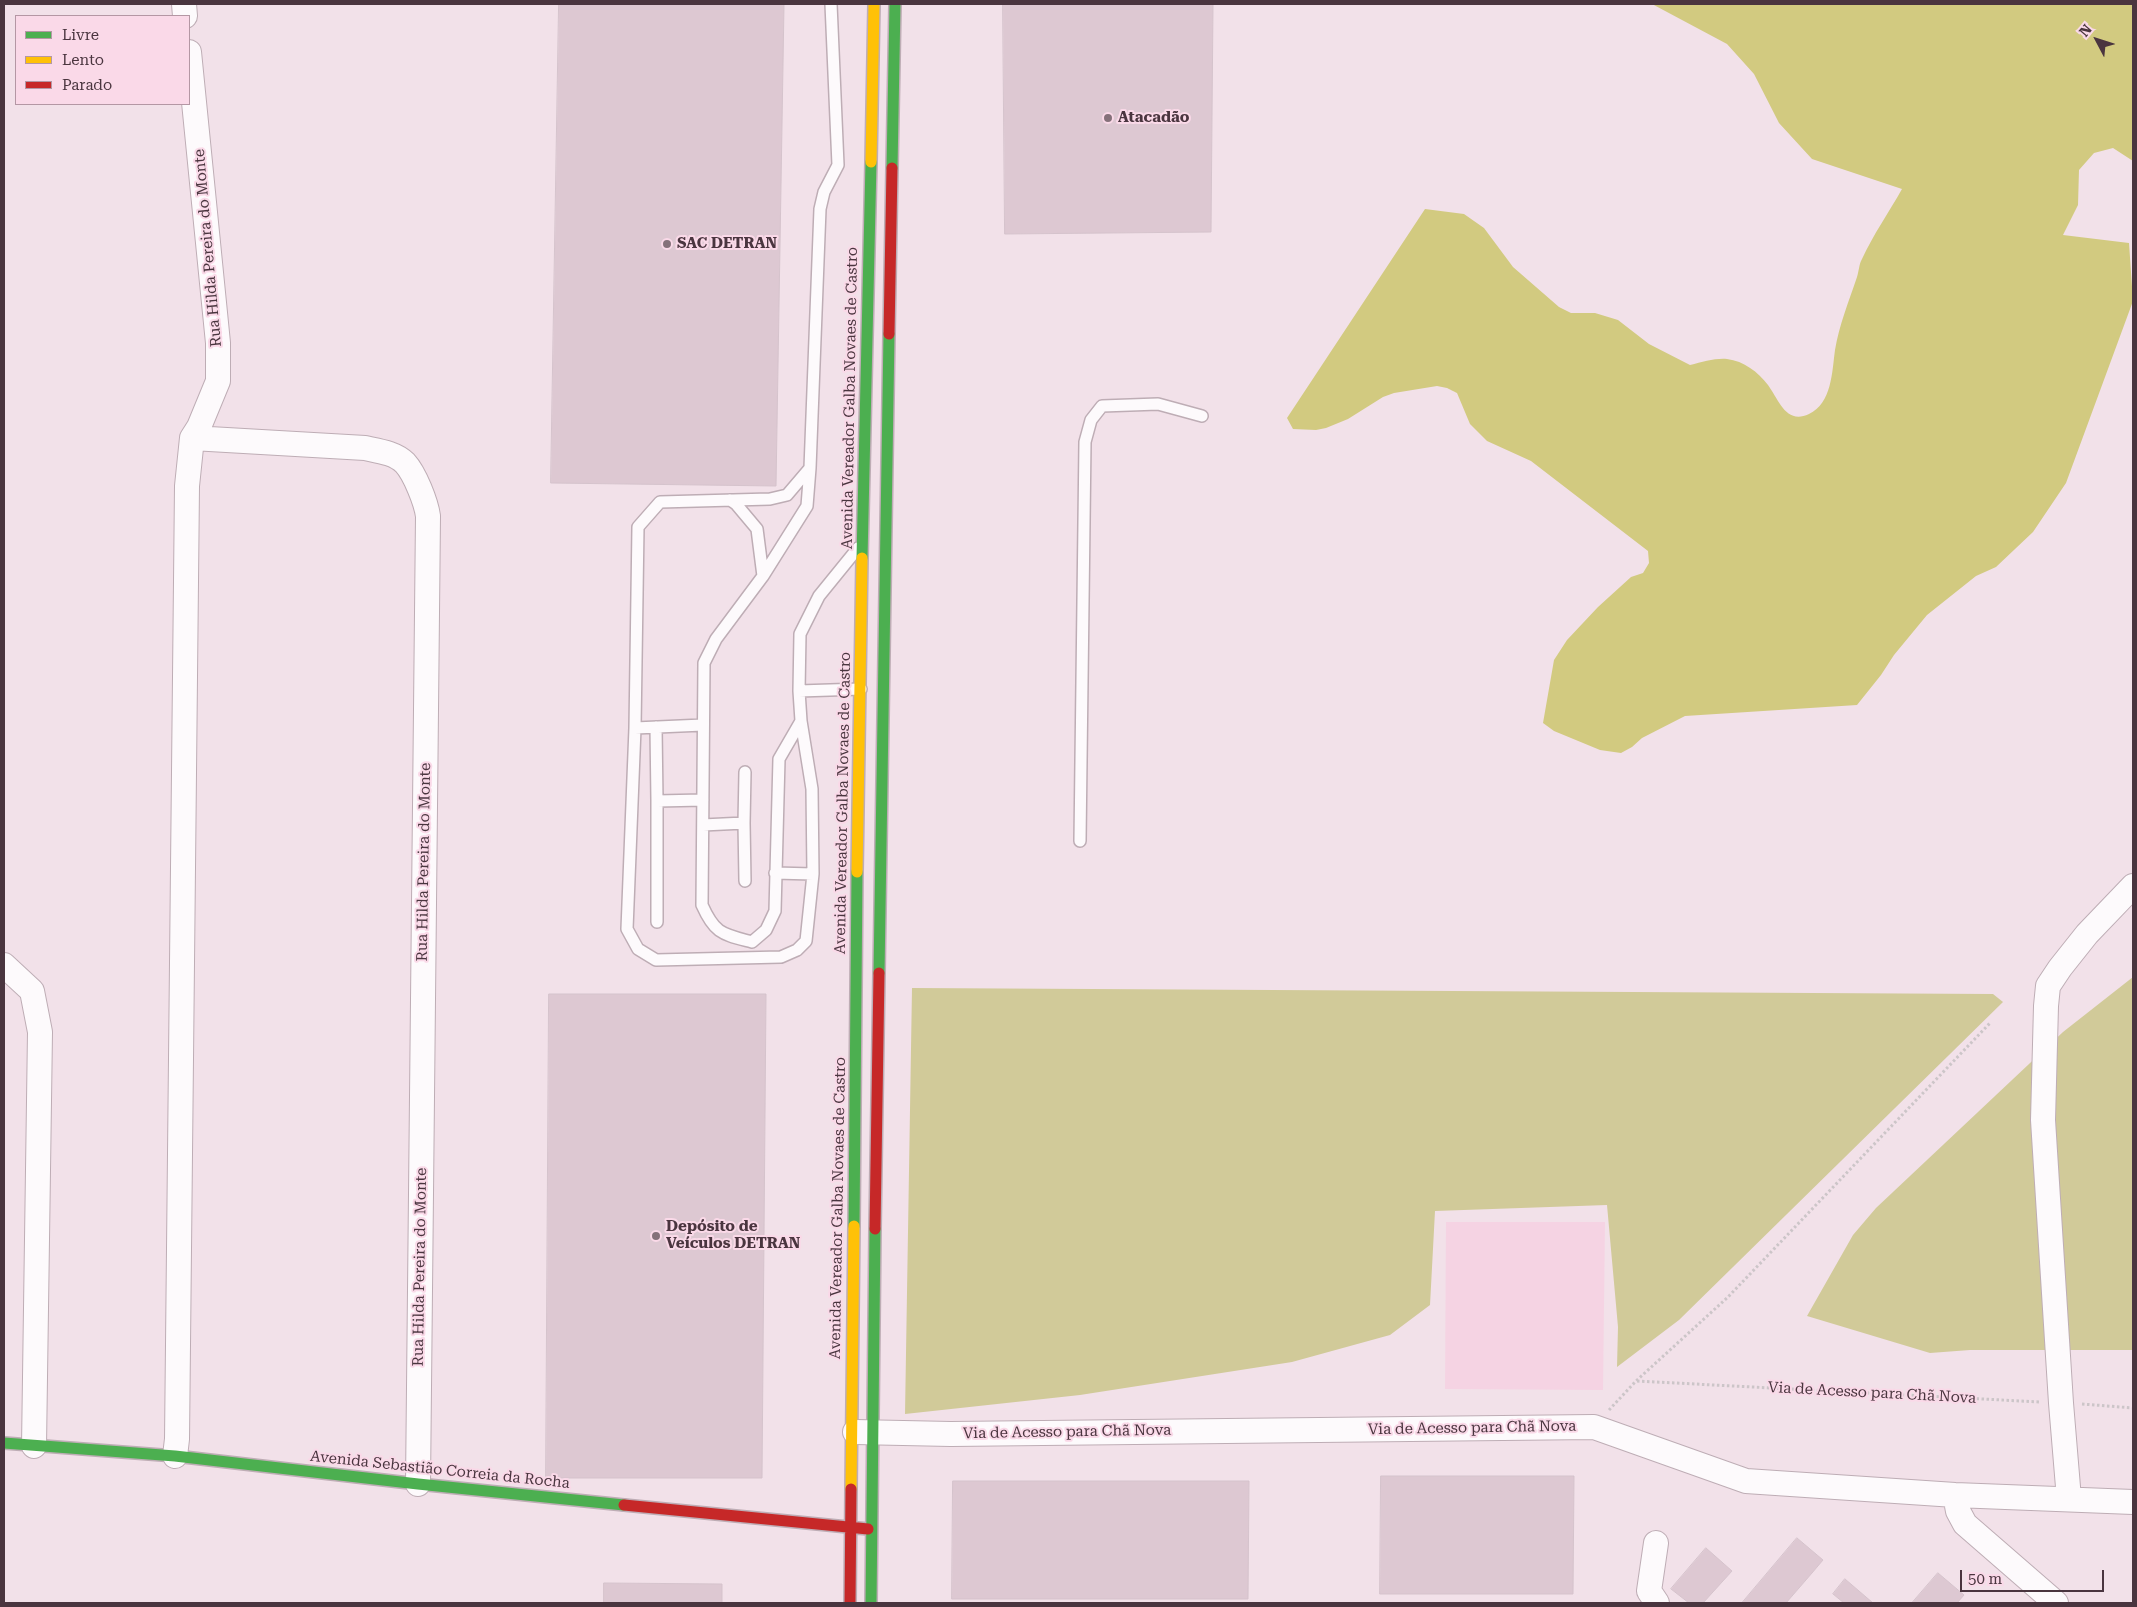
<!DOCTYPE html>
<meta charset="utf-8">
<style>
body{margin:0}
#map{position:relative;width:2137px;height:1607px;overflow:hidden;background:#f2e1e9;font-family:"Roboto Serif",serif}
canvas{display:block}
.frame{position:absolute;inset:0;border:5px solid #4a353f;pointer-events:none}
.legend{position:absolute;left:15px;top:15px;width:175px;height:90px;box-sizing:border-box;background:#fad9e8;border:1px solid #b497a4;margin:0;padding:6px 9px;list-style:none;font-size:15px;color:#4a353f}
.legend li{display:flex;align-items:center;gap:10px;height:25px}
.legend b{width:25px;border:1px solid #b497a4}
.north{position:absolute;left:2072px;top:15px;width:50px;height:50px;-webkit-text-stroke:4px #fad9e8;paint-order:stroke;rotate:310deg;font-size:14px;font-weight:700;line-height:20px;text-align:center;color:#4a353f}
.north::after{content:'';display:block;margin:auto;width:18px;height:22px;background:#4a353f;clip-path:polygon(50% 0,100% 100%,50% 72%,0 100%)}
.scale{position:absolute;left:1960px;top:1570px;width:144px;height:22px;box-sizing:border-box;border:2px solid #4a353f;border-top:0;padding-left:6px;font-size:15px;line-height:18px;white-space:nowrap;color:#4a353f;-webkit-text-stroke:4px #fad9e8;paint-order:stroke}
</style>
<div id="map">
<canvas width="2137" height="1607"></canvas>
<div class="frame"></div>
<ul class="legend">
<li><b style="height:6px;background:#4caf50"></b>Livre</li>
<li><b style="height:6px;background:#ffc107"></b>Lento</li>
<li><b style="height:6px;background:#c62828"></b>Parado</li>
</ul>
<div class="north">N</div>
<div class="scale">50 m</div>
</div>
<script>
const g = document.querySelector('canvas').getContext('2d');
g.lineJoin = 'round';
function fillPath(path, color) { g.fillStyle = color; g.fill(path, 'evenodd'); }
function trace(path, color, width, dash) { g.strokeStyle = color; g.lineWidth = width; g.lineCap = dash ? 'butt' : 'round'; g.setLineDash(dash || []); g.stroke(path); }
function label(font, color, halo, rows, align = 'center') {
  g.font = font + ' "Roboto Serif",serif'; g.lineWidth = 4; g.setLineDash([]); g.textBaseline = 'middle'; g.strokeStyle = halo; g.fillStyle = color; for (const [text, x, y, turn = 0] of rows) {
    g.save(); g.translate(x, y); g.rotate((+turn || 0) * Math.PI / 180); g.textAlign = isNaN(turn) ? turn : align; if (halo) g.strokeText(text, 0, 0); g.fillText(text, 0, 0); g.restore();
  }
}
const built = new Path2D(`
 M1446,1222h159l-2,168 -158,-1z`);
const green = new Path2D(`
 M2133,977v373h-163l-40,3 -123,-37 46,-81 23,-27 187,-176z
 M912,988l1081,6 10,8 -324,318 -62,47 1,-40 -11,-122 -172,6 -5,94 -40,30 -98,27 -212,33 -175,19z`);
const forest = new Path2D(`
 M1652,4h481v157l-20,-13 -19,5 -15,17 -1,35 -15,30 66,8 4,58 -67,182 -33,49 -37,35 -20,9 -49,39 -33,40 -13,20 -24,30 -172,11 -43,22 -10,9 -11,6 -21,-3 -46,-19 -11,-8 11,-63 13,-20 31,-33 33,-30 12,-4 6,-10 -1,-12 -117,-90 -44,-20 -17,-17 -13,-31 -10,-5 -10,-2 -43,7 -11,4 -35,22 -22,9 -10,2 -23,-1 -6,-11 138,-209 39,5 20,14 29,39 46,40 12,6h24l23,7 31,24 41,21c13,-3 25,-7 37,-6 17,2 31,13 41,26 11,15 18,40 41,29 23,-11 23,-42 26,-64 4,-25 14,-49 22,-73 2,-6 2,-13 5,-18 11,-24 27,-47 40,-70l-90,-30 -33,-36 -25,-49 -27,-30z`);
const building = new Path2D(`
 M559,4h225l-8,482 -225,-3z
 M1003,4h210l-2,228 -206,2z
 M549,994h217l-4,484h-216z
 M1381,1476h193l-1,118h-193z
 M953,1481h296l-1,118h-296z
 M1797,1538l26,22 -11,13 -26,30h-44z
 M1706,1548l26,23 -29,32h-14l-18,-14z
 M1938,1573l26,22 -7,8h-45z
 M1845,1579l28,24h-29l-11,-9z
 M604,1583l118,1v19h-118z`);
const path = new Path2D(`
 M1637,1381l403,21
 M2082,1404l51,4
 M1609,1410l27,-29 92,-84 263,-275`);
const lane = new Path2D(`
 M831,4l7,161 -14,27 -4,17 -10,259 -23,27 -17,4 -110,3 -22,25 -3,201 -8,201 11,20 18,11 125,-3 16,-7 9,-9 7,-67 -1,-85 -11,-68 -2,-30 1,-57 19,-38 39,-48
 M730,500l6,4 21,25 6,47
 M799,691l62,-2
 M801,721l-22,38 -4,152 -9,19 -14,12c-30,-8 -37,-8 -50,-37l2,-242 12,-24 47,-63 44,-70 3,-38
 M656,727l1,74
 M635,728l68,-3
 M744,823l1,58
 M703,825l41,-2 1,-51
 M1080,841l5,-399 6,-22 11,-14 56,-2 44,12
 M775,873l38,1
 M657,922v-121l46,-1`);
const street = new Path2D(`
 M184,4l1,12
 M192,438l173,10c14,3 30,5 40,15 10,11 21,39 23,53l-10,968
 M4,965l28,26 8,41 -6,414
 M855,1432l96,2 643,-7 152,54 209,14 178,7
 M175,1456l2,-17 10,-953 5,-48 7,-11 19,-46v-38l-29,-291
 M1955,1495l3,16 7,13 91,79
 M2069,1499l-8,-96 -18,-283 3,-114 2,-20 12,-18 27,-34 46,-48
 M1656,1543l-7,48 8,12`);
const fast = new Path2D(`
 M892,168l3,-164
 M862,558l9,-396
 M879,973l10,-639
 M854,1226l3,-354
 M4,1443l171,13 243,28 206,21
 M871,1603l4,-374`);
const slow = new Path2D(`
 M871,162l3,-158
 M857,872l5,-314
 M851,1489l3,-263`);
const jam = new Path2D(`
 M889,334l3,-166
 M875,1229l4,-256
 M624,1505l244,24
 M850,1603l1,-114`);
const markers = [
 [1108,118,5,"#85717a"],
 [667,244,5,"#85717a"],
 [656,1236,5,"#85717a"]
];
const poiNames = [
 ["Atacadão",1118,118],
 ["SAC DETRAN",677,244],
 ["Depósito de",666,1227],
 ["Veículos DETRAN",666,1244]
];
const streetNames = [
 ["Rua Hilda Pereira do Monte",208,248,-95],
 ["Avenida Vereador Galba Novaes de Castro",850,398,-89],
 ["Avenida Vereador Galba Novaes de Castro",843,803,-89],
 ["Rua Hilda Pereira do Monte",424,862,-89],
 ["Avenida Vereador Galba Novaes de Castro",838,1208,-89],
 ["Rua Hilda Pereira do Monte",420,1267,-89],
 ["Via de Acesso para Chã Nova",1872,1393,3],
 ["Via de Acesso para Chã Nova",1472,1428,-1],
 ["Via de Acesso para Chã Nova",1067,1432,-1],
 ["Avenida Sebastião Correia da Rocha",440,1470,6]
];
fillPath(built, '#f5d3e3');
fillPath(green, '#d1ca99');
fillPath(forest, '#d2ca80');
fillPath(building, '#ddc8d2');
trace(building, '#d5c3cc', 1);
trace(lane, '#beadb5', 14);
trace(street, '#beadb5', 26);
trace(fast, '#beadb5', 14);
trace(slow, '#beadb5', 14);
trace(jam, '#beadb5', 14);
trace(path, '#ccc5c8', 3, [2.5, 2.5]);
trace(lane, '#fdfafc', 11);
trace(street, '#fdfafc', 24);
trace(fast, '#4caf50', 11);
trace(slow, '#ffc107', 11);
trace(jam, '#c62828', 11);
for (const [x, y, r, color] of markers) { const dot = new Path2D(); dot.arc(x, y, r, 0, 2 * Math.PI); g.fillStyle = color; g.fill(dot); trace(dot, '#fad9e8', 2); }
label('bold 15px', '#4a353f', '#fad9e8', poiNames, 'left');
label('15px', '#4a353f', '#fad9e8', streetNames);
</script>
